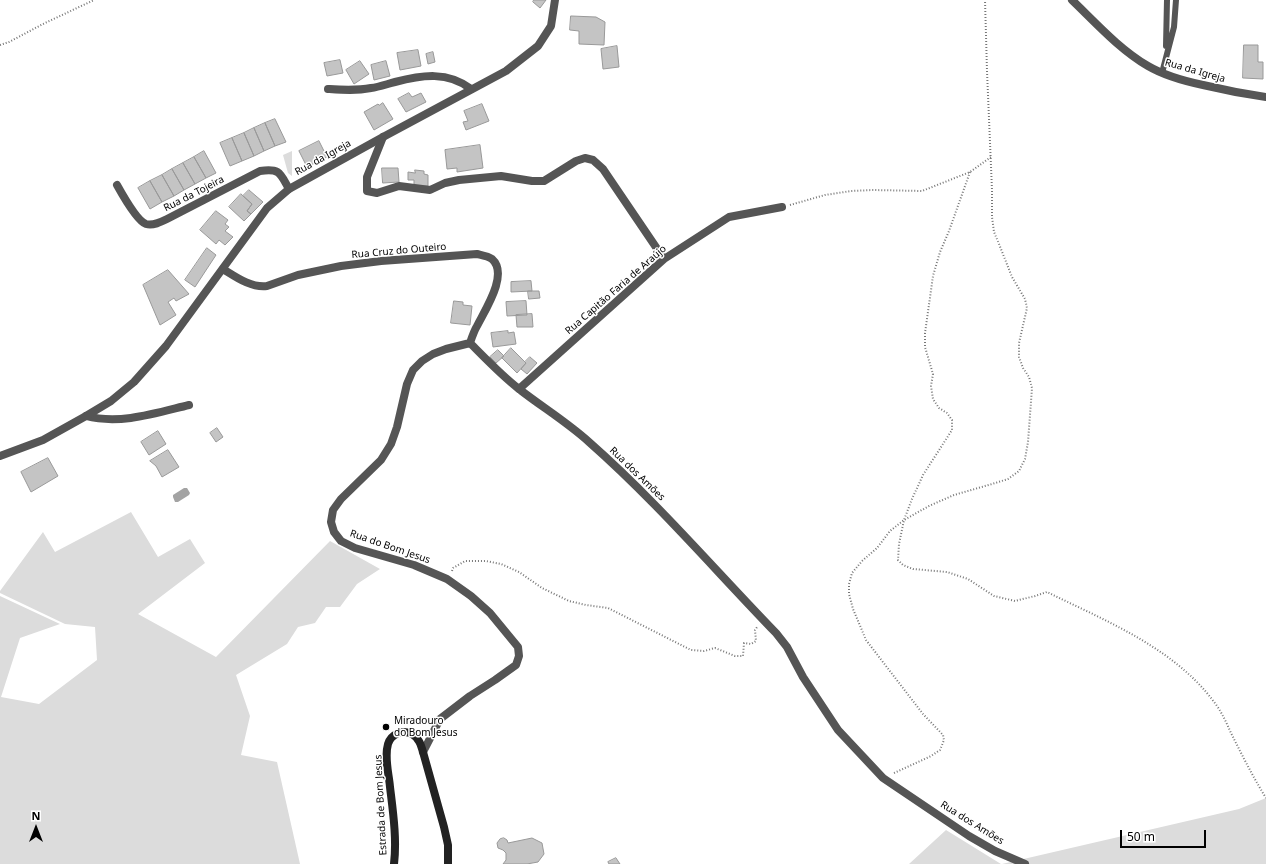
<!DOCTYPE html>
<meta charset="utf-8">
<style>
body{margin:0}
#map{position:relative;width:1266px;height:864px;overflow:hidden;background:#fff;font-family:"Noto Sans",sans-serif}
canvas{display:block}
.north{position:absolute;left:16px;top:808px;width:40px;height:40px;-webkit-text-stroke:3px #fff;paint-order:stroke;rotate:0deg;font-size:11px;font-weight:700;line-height:16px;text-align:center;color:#000}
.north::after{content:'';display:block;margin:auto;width:14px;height:18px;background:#000;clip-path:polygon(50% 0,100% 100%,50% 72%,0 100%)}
.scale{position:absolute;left:1120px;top:830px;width:86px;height:18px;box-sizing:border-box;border:2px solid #000;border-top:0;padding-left:5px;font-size:12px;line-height:14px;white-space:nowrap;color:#000;-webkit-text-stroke:3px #fff;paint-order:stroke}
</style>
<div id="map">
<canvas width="1266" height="864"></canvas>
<div class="north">N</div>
<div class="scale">50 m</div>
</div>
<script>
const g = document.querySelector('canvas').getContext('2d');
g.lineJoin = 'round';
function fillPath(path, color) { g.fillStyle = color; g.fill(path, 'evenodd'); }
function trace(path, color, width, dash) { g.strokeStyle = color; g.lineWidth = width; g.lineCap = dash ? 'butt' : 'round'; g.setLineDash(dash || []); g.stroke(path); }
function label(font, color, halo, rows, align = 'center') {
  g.font = font + ' "Noto Sans",sans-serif'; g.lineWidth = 3; g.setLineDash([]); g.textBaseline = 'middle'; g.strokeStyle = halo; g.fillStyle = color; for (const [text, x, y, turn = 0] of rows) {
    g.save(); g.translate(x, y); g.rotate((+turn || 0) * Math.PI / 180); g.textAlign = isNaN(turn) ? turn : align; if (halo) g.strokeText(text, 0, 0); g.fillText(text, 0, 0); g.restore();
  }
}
const green = new Path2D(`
 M292,151v25l-4,-3 -5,-18z
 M131,512l27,45 32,-18 15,24 -67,51 78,43 114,-116 50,28 -23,15 -17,23h-14l-11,16 -17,4 -11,17 -51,31 14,41 -9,39 36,7 23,102h-300v-268l60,28 -40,14 -19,59 38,7 58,-44 -2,-33 -30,-3 -65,-31v-2l43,-59 12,20z
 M1266,798v66h-264l237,-55z
 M946,830l55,34h-92z`);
const water = new Path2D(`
 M184,488h3l3,5 -1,2 -11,7h-3l-2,-5v-2z`);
const building = new Path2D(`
 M534,0h12l-6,8 -7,-6z
 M571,16l25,1 9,5 -1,23 -25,-1v-13l-9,-1z
 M1244,45h14v17h5v17l-20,-1z
 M617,46l2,21 -16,2 -2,-20z
 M418,50l3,16 -21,4 -3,-17z
 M433,52l2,10 -7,2 -2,-10z
 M340,60l3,13 -16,3 -3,-13z
 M360,61l9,13 -15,10 -8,-14z
 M386,61l4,15 -16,4 -3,-15z
 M409,93l3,4 9,-4 5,9 -20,10 -8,-13z
 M383,103l10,16 -19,11 -10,-18 14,-8 1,1z
 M482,104l7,17 -23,9 -3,-8 5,-1 -4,-10z
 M275,119l11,23 -11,4 -10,-23z
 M265,123l10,23 -11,5 -10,-23z
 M254,128l10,23 -10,5 -10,-23z
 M244,133l10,23 -12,5 -10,-23z
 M232,138l10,23 -12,5 -10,-23z
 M319,141l8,16 -20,10 -8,-16z
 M480,145l3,23 -26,4v-4l-10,1 -2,-19z
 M204,151l12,22 -10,5 -12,-21z
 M194,157l12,21 -11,6 -12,-21z
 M183,163l12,21 -11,6 -12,-21z
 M382,168h16l1,14 -16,1z
 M172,169l12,21 -10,6 -12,-21z
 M415,170l9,1v3l4,1v11h-14v-6h-6v-8l7,1z
 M162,175l12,21 -12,6 -12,-21z
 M150,181l12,21 -12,7 -12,-21z
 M249,190l14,12 -12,12 -4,-3 5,-7 -9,-8z
 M241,194l11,10 -5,7 4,3 -7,7 -15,-14z
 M216,211l12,9 -3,4 4,3 -4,4 8,6 -8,8 -6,-5 -3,4 -16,-14z
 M207,248l9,7 -21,32 -10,-7z
 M168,270l21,24 -13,7 -2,-3 -6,4 8,13 -16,10 -17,-40z
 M531,281l1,10 -21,1v-10z
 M528,291h11l1,7 -11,1z
 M454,301l9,1v3l9,1 -2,19 -19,-2z
 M526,301l1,14 -20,1 -1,-14z
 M532,314l1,13h-16l-1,-12z
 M508,331v2l6,-1 2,12 -23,3 -2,-14z
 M511,348l15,15 -9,10 -15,-15z
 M498,350l6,6 -8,7 -6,-6z
 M530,357l7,6 -10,11 -6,-5 5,-6 -1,-1z
 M217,428l6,9 -7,5 -6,-9z
 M158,431l8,13 -17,11 -8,-13z
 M168,450l11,17 -17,10 -6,-11 -6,-5z
 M48,458l10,18 -27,16 -10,-20z
 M504,838l3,2 1,3 24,-5 10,5 2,11 -6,8 -11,2h-24l3,-4v-7l-3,-3 -5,-2 -1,-5 3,-4z
 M616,858l4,6h-11l-1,-2z`);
const path = new Path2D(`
 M0,45l9,-3 34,-18 51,-24
 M970,172l-21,59 -9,21 -7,24 -8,57v14l8,27 -2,12 2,13 6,9 8,5 5,7v10l-29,45 -11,24 -8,21 -5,24 -1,16 5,5 10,4 34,3 21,7 26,17 21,5 20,-5 12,-4c61,30 130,57 170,114 6,9 10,18 14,27 11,22 22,44 35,65
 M790,205l35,-10 26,-4 22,-1 49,1 48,-19 21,-15
 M452,571l1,-3 12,-7h21l15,3 18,8 23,16 27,13 17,4 22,3 83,42 13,1 11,-3 20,8h8l1,-13 7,1 5,-3 -1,-11 2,-3
 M894,773l37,-17 9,-6 4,-10 -1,-5 -20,-21 -57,-74 -13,-31 -4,-15v-10l3,-11 10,-12 15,-13 13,-17 14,-11 25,-14 25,-11 38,-11 16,-5 11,-8 6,-12 3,-17 4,-54 -3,-11 -6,-9 -4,-11v-14l8,-35 -2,-9 -13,-22 -13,-33 -5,-12 -2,-15v-27l-5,-119 -2,-71`);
const service = new Path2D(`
 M1166,46l1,-46
 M1162,73l12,-46 2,-27`);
const minor = new Path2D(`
 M328,89c15,1 28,2 43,-1 8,-1 16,-4 24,-6 27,-7 53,-11 76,7
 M383,137l-16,40v14l10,2 22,-7 31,4 15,-7 14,-3 42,-4 31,5h12l32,-20 9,-3 8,2 10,9 61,90
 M117,185c5,9 20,36 29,39 7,2 15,-2 21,-5l93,-48c20,-3 20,2 29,18
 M223,269c13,8 28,19 44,17l31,-11 43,-9 40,-5 96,-7c4,1 11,2 15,5 17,15 -7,51 -15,67 -3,5 -5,11 -7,17
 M470,343c16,16 31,32 49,46 23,18 48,33 70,53 67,59 125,127 187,191l11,14 16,30 35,53 45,48 86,58 26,15 30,13
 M519,389l145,-130 65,-42 53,-10
 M86,416c34,9 70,-3 103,-11
 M423,752l17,-33 30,-23 25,-16 21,-15 3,-9 -1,-9 -28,-34 -19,-17 -24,-17 -33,-14 -59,-17 -14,-7 -7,-9 -3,-10 2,-12 8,-11 40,-39 10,-16 6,-17 10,-43 6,-14 9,-9 11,-7 13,-5 24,-6`);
const tertiary = new Path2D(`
 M1072,0c24,23 47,49 76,66 17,10 36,15 55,19 21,5 42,9 63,12
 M0,456l43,-16 43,-24 25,-15 23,-19 32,-36 101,-138 22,-19 94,-52 123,-66 32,-25 13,-20 4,-26`);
const secondary = new Path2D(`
 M394,864c3,-25 -1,-52 -4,-77 -1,-13 -6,-29 -2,-43 3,-10 15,-15 24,-10 7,4 9,11 11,18l21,75 4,18v19`);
const markers = [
 [386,727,4,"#000"]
];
const streetNames = [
 ["Rua da Igreja",1195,71,16],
 ["Rua da Igreja",323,158,-29],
 ["Rua da Tojeira",194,194,-27],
 ["Rua Cruz do Outeiro",399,251,-5],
 ["Rua Capitão Faria de Araújo",616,290,-41],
 ["Rua dos Amões",637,474,44],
 ["Rua do Bom Jesus",390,547,19],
 ["Estrada de Bom Jesus",381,805,-93],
 ["Rua dos Amões",972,823,32]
];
const poiNames = [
 ["Miradouro",394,721],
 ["do Bom Jesus",394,733]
];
fillPath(green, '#dcdcdc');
fillPath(water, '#a3a3a3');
fillPath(building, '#c4c4c4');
trace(building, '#999', 1);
trace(path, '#777', 2, [1, 2]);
trace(service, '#555', 6);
trace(minor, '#555', 8);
trace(tertiary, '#555', 8);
trace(secondary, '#222', 8);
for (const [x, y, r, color] of markers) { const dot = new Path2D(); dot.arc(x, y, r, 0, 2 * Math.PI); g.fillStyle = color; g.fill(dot); trace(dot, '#fff', 1.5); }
label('10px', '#000', '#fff', streetNames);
label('10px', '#000', '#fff', poiNames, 'left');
</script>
